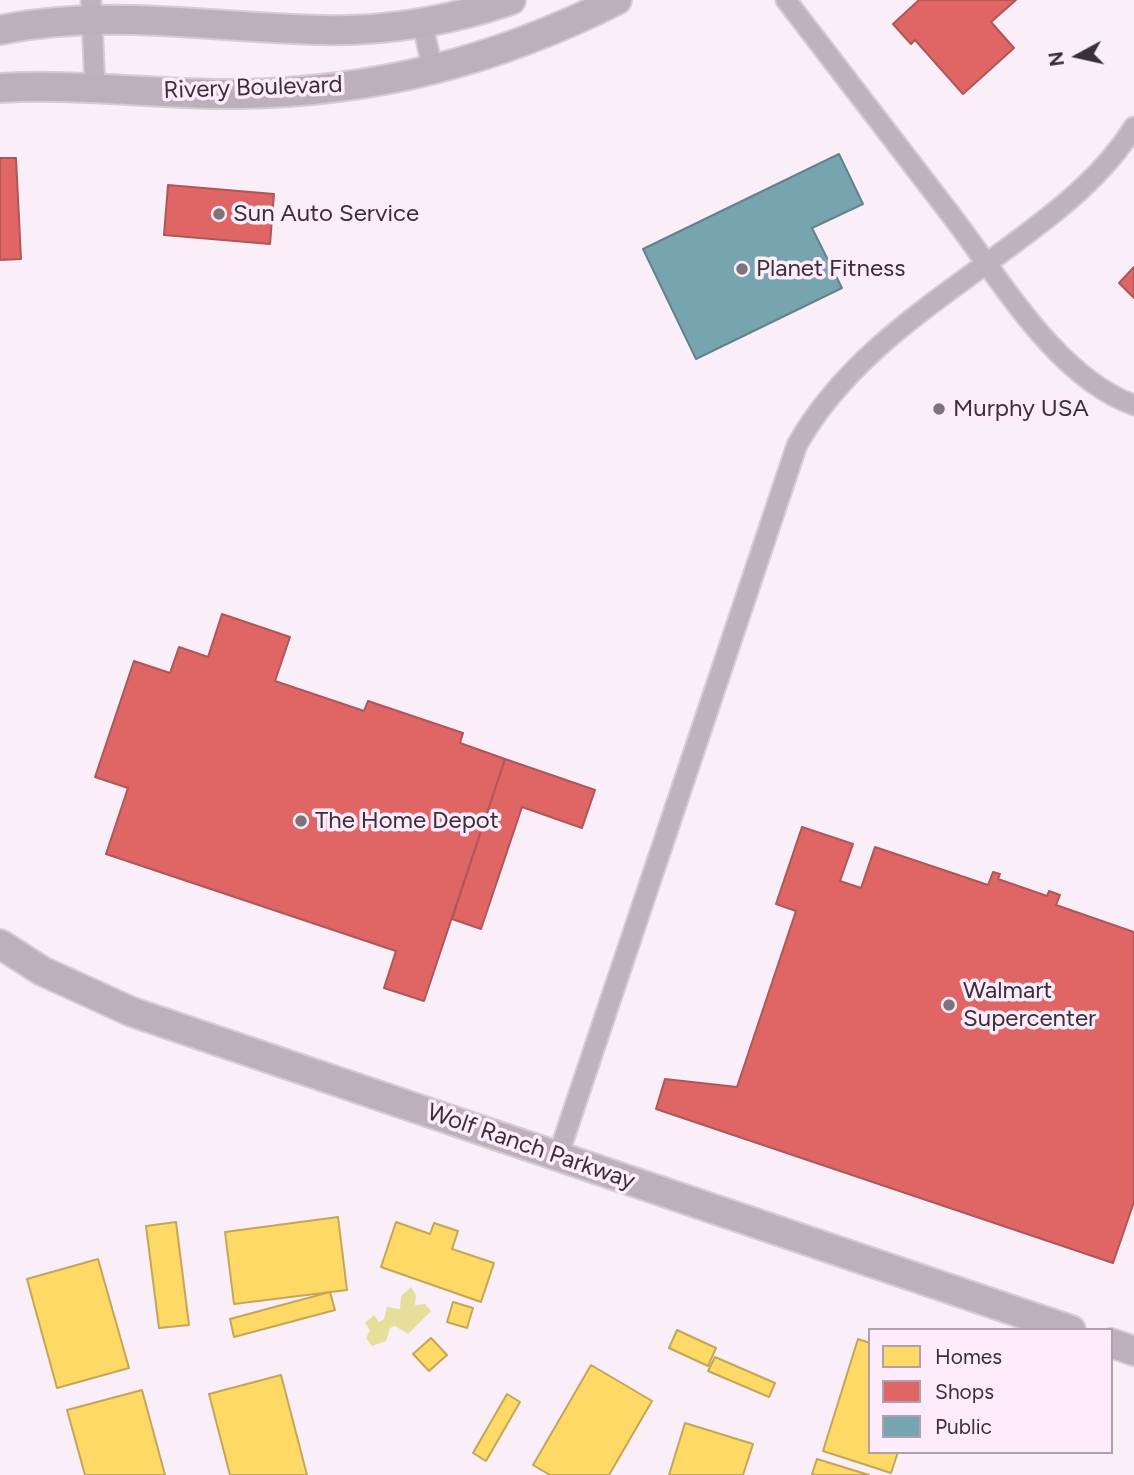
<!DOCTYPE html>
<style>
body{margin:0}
#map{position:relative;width:1134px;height:1475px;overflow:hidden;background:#faeff8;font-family:Figtree,sans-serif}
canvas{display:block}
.legend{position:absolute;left:868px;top:1328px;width:245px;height:126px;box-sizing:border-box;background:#feebfb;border:2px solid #afa0ad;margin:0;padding:9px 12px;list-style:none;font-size:21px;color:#383037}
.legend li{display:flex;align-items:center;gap:14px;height:35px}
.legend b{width:35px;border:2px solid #afa0ad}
.north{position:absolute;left:1043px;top:21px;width:70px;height:70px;-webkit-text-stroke:5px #feebfb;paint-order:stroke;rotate:262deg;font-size:19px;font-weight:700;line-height:28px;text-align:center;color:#383037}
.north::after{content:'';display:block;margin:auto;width:24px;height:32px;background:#383037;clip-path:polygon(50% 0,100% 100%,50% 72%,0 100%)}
</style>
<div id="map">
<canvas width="1134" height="1475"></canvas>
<ul class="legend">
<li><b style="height:19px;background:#ffd966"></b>Homes</li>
<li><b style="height:19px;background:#e06666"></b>Shops</li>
<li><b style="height:19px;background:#76a5af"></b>Public</li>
</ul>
<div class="north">N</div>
</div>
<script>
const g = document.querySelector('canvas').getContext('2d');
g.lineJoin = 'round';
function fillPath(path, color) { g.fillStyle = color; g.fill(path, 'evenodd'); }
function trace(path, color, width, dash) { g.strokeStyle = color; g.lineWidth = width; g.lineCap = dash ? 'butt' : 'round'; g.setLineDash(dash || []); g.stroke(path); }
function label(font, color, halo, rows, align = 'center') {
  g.font = font + ' Figtree,sans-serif'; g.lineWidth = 7; g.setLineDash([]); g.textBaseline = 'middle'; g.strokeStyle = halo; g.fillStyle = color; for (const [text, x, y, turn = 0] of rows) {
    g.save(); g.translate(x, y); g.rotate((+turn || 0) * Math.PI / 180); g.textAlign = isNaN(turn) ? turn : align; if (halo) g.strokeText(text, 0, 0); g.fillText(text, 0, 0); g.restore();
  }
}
const water = new Path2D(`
 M411,1287l5,8 -1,10 10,-1 6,7 -23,23 -13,-8 -5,2 -4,13 -14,5 -6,-8 4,-8 -5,-7 9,-8 5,7 5,-3 3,-12 13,2 1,-13z`);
const homes = new Path2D(`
 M338,1217l9,73 -113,14 -9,-72z
 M176,1222l13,103 -30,3 -13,-102z
 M396,1222l34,12 4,-11 24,8 -6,18 42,14 -13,39 -100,-35z
 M98,1259l31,109 -72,20 -30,-109z
 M330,1292l5,18 -101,27 -4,-18z
 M453,1302l20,6 -6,20 -20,-6z
 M677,1330l39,18 -8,18 -39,-18z
 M431,1338l16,17 -18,16 -16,-17z
 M858,1339l12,4v109h28l-7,21 -68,-22z
 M715,1357l60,26 -6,14 -61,-26z
 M591,1365l61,36 -43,74h-59l-17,-10z
 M281,1375l26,100h-77l-21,-81z
 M142,1390l23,85h-80l-18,-65z
 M507,1394l13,8 -34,59 -13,-8z
 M685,1423l68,21 -10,31h-74z
 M817,1459l52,16h-54l-3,-1z`);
const shops = new Path2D(`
 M919,0h97l-25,22 23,26 -51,46 -48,-54 -4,4 -18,-20z
 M0,158h16l5,101 -21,1z
 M168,185l106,9 -4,50 -106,-9z
 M1134,267v31l-15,-15z
 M222,614l68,23 -15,44 89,30 4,-10 95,32 -3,10 45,16 -81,242 -40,-13 12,-37 -290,-97 22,-66 -33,-11 39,-116 36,12 9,-26 29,10z
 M505,759l90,31 -13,38 -60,-21 -41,122 -29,-10z
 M802,827l51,17 -13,37 21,7 14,-41 113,38 5,-13 7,2 -2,5 49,17 2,-5 11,4 -4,10 78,27v270l-21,61 -457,-154 9,-30 72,8 59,-176 -20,-7z`);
const public = new Path2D(`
 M839,154l24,50 -51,24 30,60 -146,71 -53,-110z`);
const street = new Path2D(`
 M91,0l4,87
 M786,0c54,70 108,141 162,211 50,64 107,166 186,194
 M422,21l11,50
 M558,1156l239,-711c51,-91 142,-145 224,-207 43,-32 84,-65 113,-111`);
const secondary = new Path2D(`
 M0,30c109,-22 214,-2 323,0 62,2 130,-10 188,-30
 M0,88c80,-5 159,7 239,6 136,-2 257,-33 378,-94
 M0,944l42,27 90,41 939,318
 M1111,1343l23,8`);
const markers = [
 [219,214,7,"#7c737b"],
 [742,269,7,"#7c737b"],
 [939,409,7,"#7c737b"],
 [301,821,7,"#7c737b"],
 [949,1005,7,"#7c737b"]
];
const streetNames = [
 ["Rivery Boulevard",253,88,-2],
 ["Wolf Ranch Parkway",531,1147,19]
];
const poiNames = [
 ["Sun Auto Service",233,214],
 ["Planet Fitness",756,269],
 ["Murphy USA",953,409],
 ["The Home Depot",315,821],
 ["Walmart",963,991],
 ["Supercenter",963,1019]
];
fillPath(water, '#e6df9b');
fillPath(homes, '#ffd966');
trace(homes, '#c3a658', 2);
fillPath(shops, '#e06666');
trace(shops, '#ae5658', 2);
fillPath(public, '#76a5af');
trace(public, '#63828b', 2);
trace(street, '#d6cdd4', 23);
trace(secondary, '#d6cdd4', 32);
trace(street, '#beb2bc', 19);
trace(secondary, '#bdb0bc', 28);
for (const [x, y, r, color] of markers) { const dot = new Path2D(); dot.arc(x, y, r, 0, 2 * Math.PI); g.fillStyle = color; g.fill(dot); trace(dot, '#feebfb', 2.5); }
label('24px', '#383037', '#feebfb', streetNames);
label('24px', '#383037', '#feebfb', poiNames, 'left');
</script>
